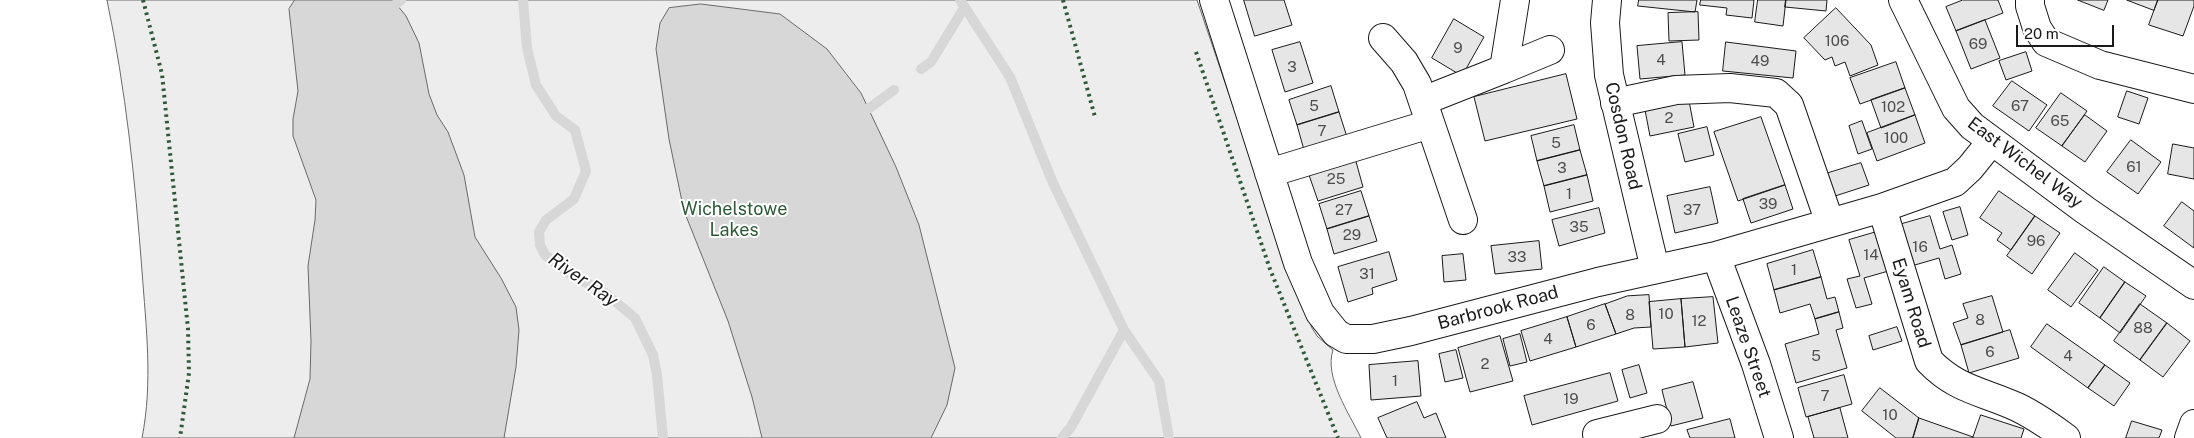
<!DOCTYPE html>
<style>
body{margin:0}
#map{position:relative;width:2194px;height:438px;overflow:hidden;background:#fff;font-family:"Public Sans",sans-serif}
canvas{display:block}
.scale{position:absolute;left:2016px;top:25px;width:98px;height:22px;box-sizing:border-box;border:2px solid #1a1a1a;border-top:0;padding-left:6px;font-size:15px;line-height:18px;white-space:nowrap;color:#1a1a1a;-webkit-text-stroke:4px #fff;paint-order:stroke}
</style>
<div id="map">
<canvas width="2194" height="438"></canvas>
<div class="scale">20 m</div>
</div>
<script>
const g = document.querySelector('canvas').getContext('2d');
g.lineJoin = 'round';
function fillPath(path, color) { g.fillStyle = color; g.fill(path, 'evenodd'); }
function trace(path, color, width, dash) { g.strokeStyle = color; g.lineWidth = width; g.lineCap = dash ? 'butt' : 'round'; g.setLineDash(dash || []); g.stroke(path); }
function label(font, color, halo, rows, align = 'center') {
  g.font = font + ' "Public Sans",sans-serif'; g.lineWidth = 4; g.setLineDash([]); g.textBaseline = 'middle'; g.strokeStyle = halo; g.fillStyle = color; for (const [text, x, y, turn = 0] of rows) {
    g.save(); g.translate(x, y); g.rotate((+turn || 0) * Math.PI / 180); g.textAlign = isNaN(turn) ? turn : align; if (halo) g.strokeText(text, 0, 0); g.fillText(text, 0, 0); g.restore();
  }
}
const green = new Path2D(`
 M107,0h1090l86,254 29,74 5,8 16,14c-9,27 16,63 28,88h-1219c11,-56 4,-111 0,-167 -7,-92 -16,-180 -35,-271z`);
const water = new Path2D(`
 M295,0h98l13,16 13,27 10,51 8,21 11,17 16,43 11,62 26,41 15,29 3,23 -3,37 -12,71h-210l16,-59 1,-38 -3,-75 7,-46 1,-20 -23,-64v-17l5,-28 -9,-82z
 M701,4l79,10 47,35 34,44 35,74 23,58 36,143 -8,37 -16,33h-169l-10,-41 -24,-76 -44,-110 -15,-72 -13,-90 4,-26 9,-15z`);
const stream = new Path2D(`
 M523,0l4,48 9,37 20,31 19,14 11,41 -12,28 -28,21 -7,12 1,13 5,10 22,17 38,21 30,25 18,37 4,20 6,63
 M960,0l50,77 43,106 71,147 35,51 10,57
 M396,4l5,-4
 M921,69l10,-7 33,-54
 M868,109l26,-19
 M1062,438l9,-11 53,-97`);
const building = new Path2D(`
 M1244,0h40l8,25 -37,11z
 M1639,0h58l-2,12 -57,-6z
 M1701,0h53l-2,18 -26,-3 1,-7 -27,-3z
 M1758,0h28l-3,26 -28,-4z
 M1786,0h41l-1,11 -41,-4z
 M1963,0h35l5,13 -47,18 -10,-24z
 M2078,0h30l-4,10z
 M2127,0h31l-4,10z
 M2158,0h36v6l-11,30 -34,-11z
 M1836,8l35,37 7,20 -28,11 -5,-14 -10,4 -3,-9 -7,3 -21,-22z
 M1698,12l1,28 -30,1 -1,-28z
 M1454,19l30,18 -22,39 -30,-18z
 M1985,20l15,38 -29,11 -15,-38z
 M1300,42l13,41 -28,9 -13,-42z
 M1682,42l3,33 -45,4 -3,-33z
 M1726,42l70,9 -3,27 -70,-7z
 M2026,52l6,19 -26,9 -7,-19z
 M1896,62l9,26 -45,16 -10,-26z
 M1566,74l11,45 -92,22 -11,-44z
 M2012,81l35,24 -18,26 -36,-25z
 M1331,86l8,26 -42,13 -8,-25z
 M1905,88l10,27 -34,13 -10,-28z
 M2127,91l21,7 -9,26 -21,-7z
 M2061,93l26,18 -25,35 -26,-18z
 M1689,101l5,26 -44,9 -5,-26z
 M1339,112l8,25 -43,13 -7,-25z
 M1915,115l10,28 -48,18 -10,-28z
 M2085,115l22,16 -22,31 -23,-16z
 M1761,117l24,68 -47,16 -24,-69z
 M1862,121l10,28 -14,5 -9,-28z
 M1574,125l6,25 -43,11 -6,-25z
 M1707,127l7,28 -29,7 -7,-28z
 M2131,140l30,22 -23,32 -31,-22z
 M2173,144l21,4v31l-26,-5z
 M1580,150l7,25 -43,11 -7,-25z
 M1355,158l8,29 -45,14 -10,-29z
 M1861,163l8,22 -40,13 -7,-23z
 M1587,175l6,26 -43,11 -6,-26z
 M1785,185l8,24 -42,14 -8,-24z
 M1710,187l8,36 -43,10 -8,-37z
 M1361,191l8,25 -42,13 -8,-25z
 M1999,191l36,25 -24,34 -14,-10 5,-7 -22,-15z
 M2182,202l12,9v37l-30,-22z
 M1960,207l8,28 -16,5 -9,-28z
 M1599,208l6,25 -46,13 -7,-26z
 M1369,216l8,25 -43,13 -7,-25z
 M1930,216l10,33 12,-4 9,29 -16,5 -6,-21 -31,9 -13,-41z
 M2035,216l25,17 -28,41 -25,-18z
 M1880,231l12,39 -28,8 8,26 -16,4 -9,-29 13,-3 -11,-36z
 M1539,241l3,28 -47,5 -4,-28z
 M1813,250l8,27 -47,13 -7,-26z
 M1389,252l8,28 -25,8 1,6 -25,8 -10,-35z
 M2075,253l23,17 -27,37 -23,-17z
 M1463,254l3,26 -22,2 -2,-26z
 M2104,267l21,15 -25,36 -21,-15z
 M1821,277l6,22 8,-2 4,15 -24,7 -5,-15 -30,9 -6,-23z
 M2125,282l21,14 -26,37 -20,-15z
 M1649,295l2,32 -17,1 -18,6 -11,-30 22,-8z
 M1992,296l11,36 -42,13 -8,-22 15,-5 -5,-14z
 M1713,297l5,46 -33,4 -4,-48z
 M1681,299l4,48 -32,2 -4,-47z
 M1605,304l11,30 -40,13 -9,-30z
 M2140,304l27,19 -27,37 -26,-19z
 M1839,312l4,16 -7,2 11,38 -51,15 -11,-39 34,-10 -4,-15z
 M1567,317l9,30 -46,14 -9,-30z
 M2167,323l23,18 -27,36 -23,-17z
 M2047,324l58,41 -17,23 -57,-41z
 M1897,327l5,14 -29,9 -4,-14z
 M2010,330l9,28 -50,15 -8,-28z
 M1520,334l7,28 -17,4 -7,-27z
 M1500,336l13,45 -43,11 -12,-44z
 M1456,350l7,28 -18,4 -6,-28z
 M1418,361l3,35 -50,4 -2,-35z
 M1639,365l8,28 -17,5 -8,-28z
 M2105,365l25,18 -16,23 -26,-18z
 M1610,373l8,28 -86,24 -8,-29z
 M1844,375l8,29 -46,13 -8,-29z
 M1693,382l10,36 -32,8 -9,-36z
 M1880,388l39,30 -6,20h-17l-34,-27z
 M1417,402l7,16 12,-5 10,25h-59l-9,-20z
 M1840,408l8,30h-34l-6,-21z
 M1981,415l43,14 -3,9h-48z
 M1919,418l54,19v1h-60z
 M1730,419l5,19h-45l-3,-8z
 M2132,421l30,9 -3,8h-33z`);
const minor = new Path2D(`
 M1214,0l84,263 22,50 16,20 10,6h27l38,-8 187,-49 118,-26 166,-48 73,-26 15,-14 21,-26
 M1607,0l-2,23 4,52 46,194
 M1903,0l53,108 16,18 113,84 109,75
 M2030,0v6l7,22 9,14 54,23 94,24
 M1383,38l21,24 13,22 46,136
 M1504,69l46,-19
 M1423,101l81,-32 11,-69
 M1615,103l61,-13 54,-2 46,5 13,12 41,118
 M1269,173l161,-49
 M1882,208l47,153c28,29 53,30 88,46 17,8 34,20 49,31
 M1716,256l40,108 23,74
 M1597,434l60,-15
 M2189,438l5,-14`);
const hedge = new Path2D(`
 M143,0l19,74 26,255 1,44 -9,65
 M1063,0l32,117
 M1196,52l74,217 68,169`);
const numberNames = [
 ["106",1837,41],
 ["69",1978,44],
 ["9",1458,48],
 ["4",1661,60],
 ["49",1760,61],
 ["3",1292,67],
 ["5",1314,106],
 ["67",2020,106],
 ["102",1893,107],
 ["2",1669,118],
 ["65",2060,121],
 ["7",1322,131],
 ["100",1896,138],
 ["5",1556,143],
 ["61",2134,167],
 ["3",1562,168],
 ["25",1336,179],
 ["1",1569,194],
 ["39",1768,204],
 ["27",1344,210],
 ["37",1692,210],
 ["35",1579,227],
 ["29",1352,235],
 ["96",2036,241],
 ["16",1920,247],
 ["14",1871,255],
 ["33",1517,257],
 ["1",1794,270],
 ["31",1367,274],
 ["10",1666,314],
 ["8",1630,315],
 ["8",1980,320],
 ["12",1699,321],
 ["6",1591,325],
 ["88",2143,328],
 ["4",1548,339],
 ["6",1990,352],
 ["5",1816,356],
 ["4",2068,356],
 ["2",1485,364],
 ["1",1395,381],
 ["7",1825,396],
 ["19",1571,399],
 ["10",1890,415]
];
const streetNames = [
 ["Cosdon Road",1623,136,77],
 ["East Wichel Way",2025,163,37],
 ["Eyam Road",1911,303,73],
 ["Barbrook Road",1498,308,-15],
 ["Leaze Street",1748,347,71]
];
const parkNames = [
 ["Wichelstowe",734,209],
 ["Lakes",734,230]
];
const waterNames = [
 ["River Ray",583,280,35]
];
fillPath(green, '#ededed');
trace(green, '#6a6a6a', 1);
fillPath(water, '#d7d7d7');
trace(water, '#6a6a6a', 1);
trace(stream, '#d7d7d7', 10);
fillPath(building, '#e6e6e6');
trace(building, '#1a1a1a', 1);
trace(minor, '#1a1a1a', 30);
trace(minor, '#fff', 28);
trace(hedge, '#2b5a34', 4, [2.5, 4]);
label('15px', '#4d4d4d', null, numberNames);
label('18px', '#1a1a1a', '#fff', streetNames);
label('18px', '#2b5a34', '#fff', parkNames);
label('italic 19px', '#1a1a1a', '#fff', waterNames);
</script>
